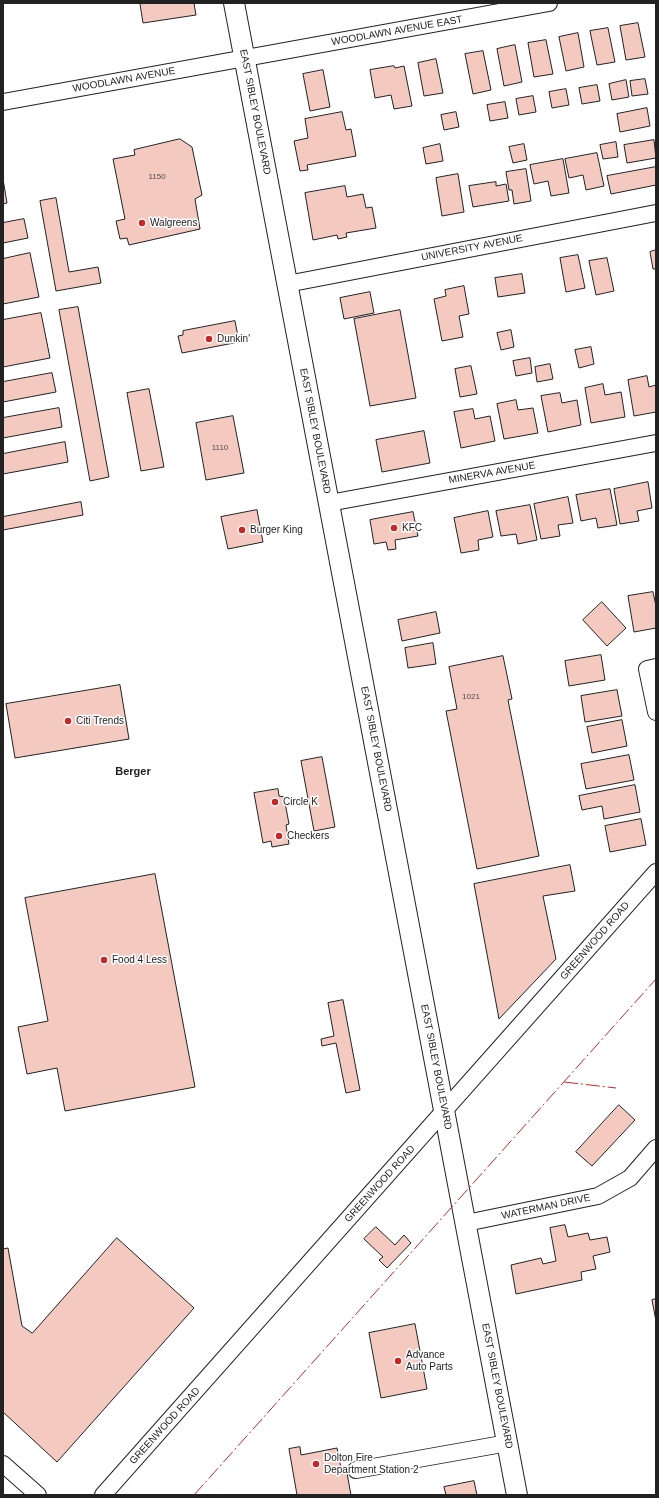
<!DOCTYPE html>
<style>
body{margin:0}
#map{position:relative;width:659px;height:1498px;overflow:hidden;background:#fff;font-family:Helvetica,sans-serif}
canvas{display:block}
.frame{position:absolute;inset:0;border:4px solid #222;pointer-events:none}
</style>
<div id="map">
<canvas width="659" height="1498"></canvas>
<div class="frame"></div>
</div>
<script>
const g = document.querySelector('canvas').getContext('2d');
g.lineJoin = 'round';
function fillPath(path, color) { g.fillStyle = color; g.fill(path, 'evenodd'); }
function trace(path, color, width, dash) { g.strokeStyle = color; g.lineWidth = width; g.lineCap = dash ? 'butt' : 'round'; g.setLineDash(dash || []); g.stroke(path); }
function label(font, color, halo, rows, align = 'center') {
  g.font = font + ' Helvetica,sans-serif'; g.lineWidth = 3; g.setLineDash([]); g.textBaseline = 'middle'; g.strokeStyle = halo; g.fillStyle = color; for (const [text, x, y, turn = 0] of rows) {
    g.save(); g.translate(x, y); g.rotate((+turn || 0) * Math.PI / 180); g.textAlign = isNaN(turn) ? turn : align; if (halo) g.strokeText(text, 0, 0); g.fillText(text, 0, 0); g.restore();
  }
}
const building = new Path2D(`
 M194,3l2,12 -53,8 -3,-19z
 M638,23l7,34 -19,3 -6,-34z
 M608,28l7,34 -18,3 -7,-34z
 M578,33l6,34 -18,4 -7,-34z
 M546,40l7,34 -19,3 -6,-34z
 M515,45l7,37 -18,4 -7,-37z
 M483,51l8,39 -18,4 -8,-40z
 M436,59l7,34 -19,3 -6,-33z
 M394,66l1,2 9,-2 8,40 -18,3 -3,-14 -16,3 -5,-28z
 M323,70l7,37 -20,4 -7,-37z
 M645,79l3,15 -16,2 -2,-15z
 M626,80l3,17 -17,3 -3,-16z
 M597,85l3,16 -18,3 -3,-16z
 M566,89l3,16 -17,3 -3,-16z
 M533,96l3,16 -17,3 -3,-16z
 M505,102l3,16 -18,3 -3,-16z
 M647,108l3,18 -30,6 -3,-18z
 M342,112l4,18 5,-1 5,27 -49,9 1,5 -8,1 -6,-30 14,-3 -3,-19z
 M456,112l3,15 -15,3 -3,-15z
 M180,139l12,8 10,48 -7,4 5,30 -71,16 -2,-7 -7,1 -4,-18 9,-2 -12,-60 22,-4 -1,-5z
 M654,140l2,18 -29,5 -3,-18z
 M616,142l2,15 -15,2 -3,-14z
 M440,144l3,17 -17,3 -3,-16z
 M524,144l3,16 -14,3 -4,-16z
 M597,153l7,33 -18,4 -3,-15 -14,3 -4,-19z
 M563,159l6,34 -18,3 -3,-15 -14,3 -4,-19z
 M656,167v18l-45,9 -4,-18z
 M526,169l5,32 -17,3 -2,-14h-3l-3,-18z
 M458,174l6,38 -22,4 -6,-38z
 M3,179l4,24 -4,1z
 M496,182v4l10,-2 3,17 -36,6 -4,-21z
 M345,186l2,11 16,-3 3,14 6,-1 4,21 -30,5 1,4 -9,2 -1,-4 -24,5 -8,-47z
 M56,198l13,74 29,-5 3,16 -45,8 -16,-90z
 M24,219l4,19 -25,5v-20z
 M656,250v19h-3l-3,-17z
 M30,253l9,44 -36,7v-45z
 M578,255l7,33 -19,4 -6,-34z
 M607,258l7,33 -18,4 -7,-34z
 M522,274l3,19 -27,4 -3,-19z
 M464,286l5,28 -10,2 4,21 -21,4 -8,-42 12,-3 -1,-6z
 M370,292l4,21 -30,6 -4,-21z
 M78,307l31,170 -19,4 -31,-171z
 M400,310l16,88 -46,8 -16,-87z
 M41,313l9,45 -47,9v-47z
 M235,321l4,21 -57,11 -4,-17 5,-1v-4z
 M511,330l3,17 -13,3 -4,-17z
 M591,347l3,17 -15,4 -4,-18z
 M530,358l2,15 -16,3 -3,-15z
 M550,364l3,15 -16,3 -2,-15z
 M471,366l6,28 -17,3 -5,-28z
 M52,373l4,19 -53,10v-20z
 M647,376l2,11 7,-2v27l-22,4 -6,-36z
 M603,384l2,11 16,-3 4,25 -34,6 -6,-35z
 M149,389l15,78 -23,4 -14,-78z
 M560,393l2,10 15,-3 4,25 -33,7 -7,-36z
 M516,400l2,10 15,-2 5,25 -34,6 -7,-35z
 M59,408l3,19 -59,11v-20z
 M473,409l2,10 15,-3 5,25 -34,7 -7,-36z
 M233,416l11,57 -38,7 -10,-57z
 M424,431l6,32 -48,9 -6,-32z
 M65,442l3,20 -65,12v-20z
 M648,482l4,26 -15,3 2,10 -19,3 -6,-35z
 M610,489l7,36 -19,3 -2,-10 -15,3 -5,-26z
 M568,497l5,26 -15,2 2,11 -19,3 -7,-35z
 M81,502l2,13 -80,15v-13z
 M530,505l7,35 -19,4 -2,-10 -15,2 -5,-25z
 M257,510l6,32 -35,7 -7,-32z
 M488,511l5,26 -15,3 1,10 -18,3 -7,-35z
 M413,512l5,24 -23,4 1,9 -8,1 -2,-8 -12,2 -4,-24z
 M653,592l3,14v22l-22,4 -6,-36z
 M602,602l24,26 -19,18 -24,-26z
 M436,612l4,21 -38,8 -4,-21z
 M433,643l3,21 -28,4 -3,-20z
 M601,655l4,25 -36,6 -4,-25z
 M503,656l9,43 -4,1 31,156 -62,13 -31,-158 11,-2 -8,-42z
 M120,685l9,54 -114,19 -9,-54z
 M617,690l5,26 -37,6 -4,-26z
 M622,720l5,26 -35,7 -5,-26z
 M629,755l5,25 -48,9 -5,-25z
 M322,757l13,70 -21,4 -13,-70z
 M635,785l5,27 -36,7 -2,-13 -20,4 -3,-14z
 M278,789l1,7 5,1 5,27 -3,1 3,19 -17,3 -1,-6 -8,2 -9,-50z
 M641,819l5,26 -36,7 -5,-26z
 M570,865l5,26 -32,5 13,63 -57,60 -25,-135z
 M155,874l40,213 -130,24 -8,-43 -30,6 -9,-47 30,-6 -23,-123z
 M343,1000l17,90 -14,3 -10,-50 -14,3 -1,-7 13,-3 -6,-33z
 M619,1105l16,15 -43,46 -16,-14z
 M565,1225l3,12 20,-4 2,7 17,-3 3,15 -17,4 3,13 -15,3 1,8 -66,14 -5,-29 30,-7 2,6 13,-3 -6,-33z
 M376,1227l19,18 9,-10 7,8 -24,25 -8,-8 4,-3 -19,-18z
 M117,1238l77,70 -137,154 -54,-50v-163l5,-1 14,78 10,7z
 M656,1299v22l-4,-21z
 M415,1324l12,65 -46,9 -12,-65z
 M300,1447l1,8 36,-7 5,25h5l4,22h-54l-8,-46z
 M474,1481l3,14h-31l-2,-8z`);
const minor = new Path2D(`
 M3,102l546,-99
 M287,284l369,-71
 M329,503l327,-60
 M656,667l-9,2 9,43
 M466,1223l132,-27 32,-18 26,-30
 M3,1464l35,31
 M356,1470l152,-27
 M103,1495l553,-623`);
const major = new Path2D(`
 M234,3l283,1492`);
const power = new Path2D(`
 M564,1082l52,6
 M194,1495l462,-516`);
const markers = [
 [142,223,4,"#c62828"],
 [209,339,4,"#c62828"],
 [394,528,4,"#c62828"],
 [242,530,4,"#c62828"],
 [68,721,4,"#c62828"],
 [275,802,4,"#c62828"],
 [279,836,4,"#c62828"],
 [104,960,4,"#c62828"],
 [398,1361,4,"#c62828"],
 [316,1464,4,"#c62828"]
];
const numberNames = [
 ["1150",157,177],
 ["1110",220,448],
 ["1021",471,697]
];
const streetNames = [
 ["WOODLAWN AVENUE EAST",397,31,-10],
 ["WOODLAWN AVENUE",124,80,-10],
 ["EAST SIBLEY BOULEVARD",255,112,79],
 ["UNIVERSITY AVENUE",472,248,-11],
 ["EAST SIBLEY BOULEVARD",315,431,79],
 ["MINERVA AVENUE",492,473,-10],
 ["EAST SIBLEY BOULEVARD",376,749,79],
 ["GREENWOOD ROAD",595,941,-49],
 ["EAST SIBLEY BOULEVARD",436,1067,79],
 ["GREENWOOD ROAD",380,1184,-48],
 ["WATERMAN DRIVE",546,1207,-12],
 ["EAST SIBLEY BOULEVARD",497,1386,79],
 ["GREENWOOD ROAD",165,1426,-48]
];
const poiNames = [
 ["Walgreens",150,223],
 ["Dunkin'",217,339],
 ["KFC",402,528],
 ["Burger King",250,530],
 ["Citi Trends",76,721],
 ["Circle K",283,802],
 ["Checkers",287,836],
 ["Food 4 Less",112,960],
 ["Advance",406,1355],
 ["Auto Parts",406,1367],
 ["Dolton Fire",324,1458],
 ["Department Station 2",324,1470]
];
const neighbourhoodNames = [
 ["Berger",133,772]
];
fillPath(building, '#f3c9c0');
trace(building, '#222', 1);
trace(minor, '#222', 18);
trace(major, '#222', 22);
trace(minor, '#fff', 16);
trace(major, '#fff', 20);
trace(power, '#c62828', 1, [14, 3, 2, 3]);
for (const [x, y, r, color] of markers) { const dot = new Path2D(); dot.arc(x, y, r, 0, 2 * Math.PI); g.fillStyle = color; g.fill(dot); trace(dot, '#fff', 1.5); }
label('8px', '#564c4a', null, numberNames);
label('10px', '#222', '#fff', streetNames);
label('10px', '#222', '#fff', poiNames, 'left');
label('bold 11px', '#222', '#fff', neighbourhoodNames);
</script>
